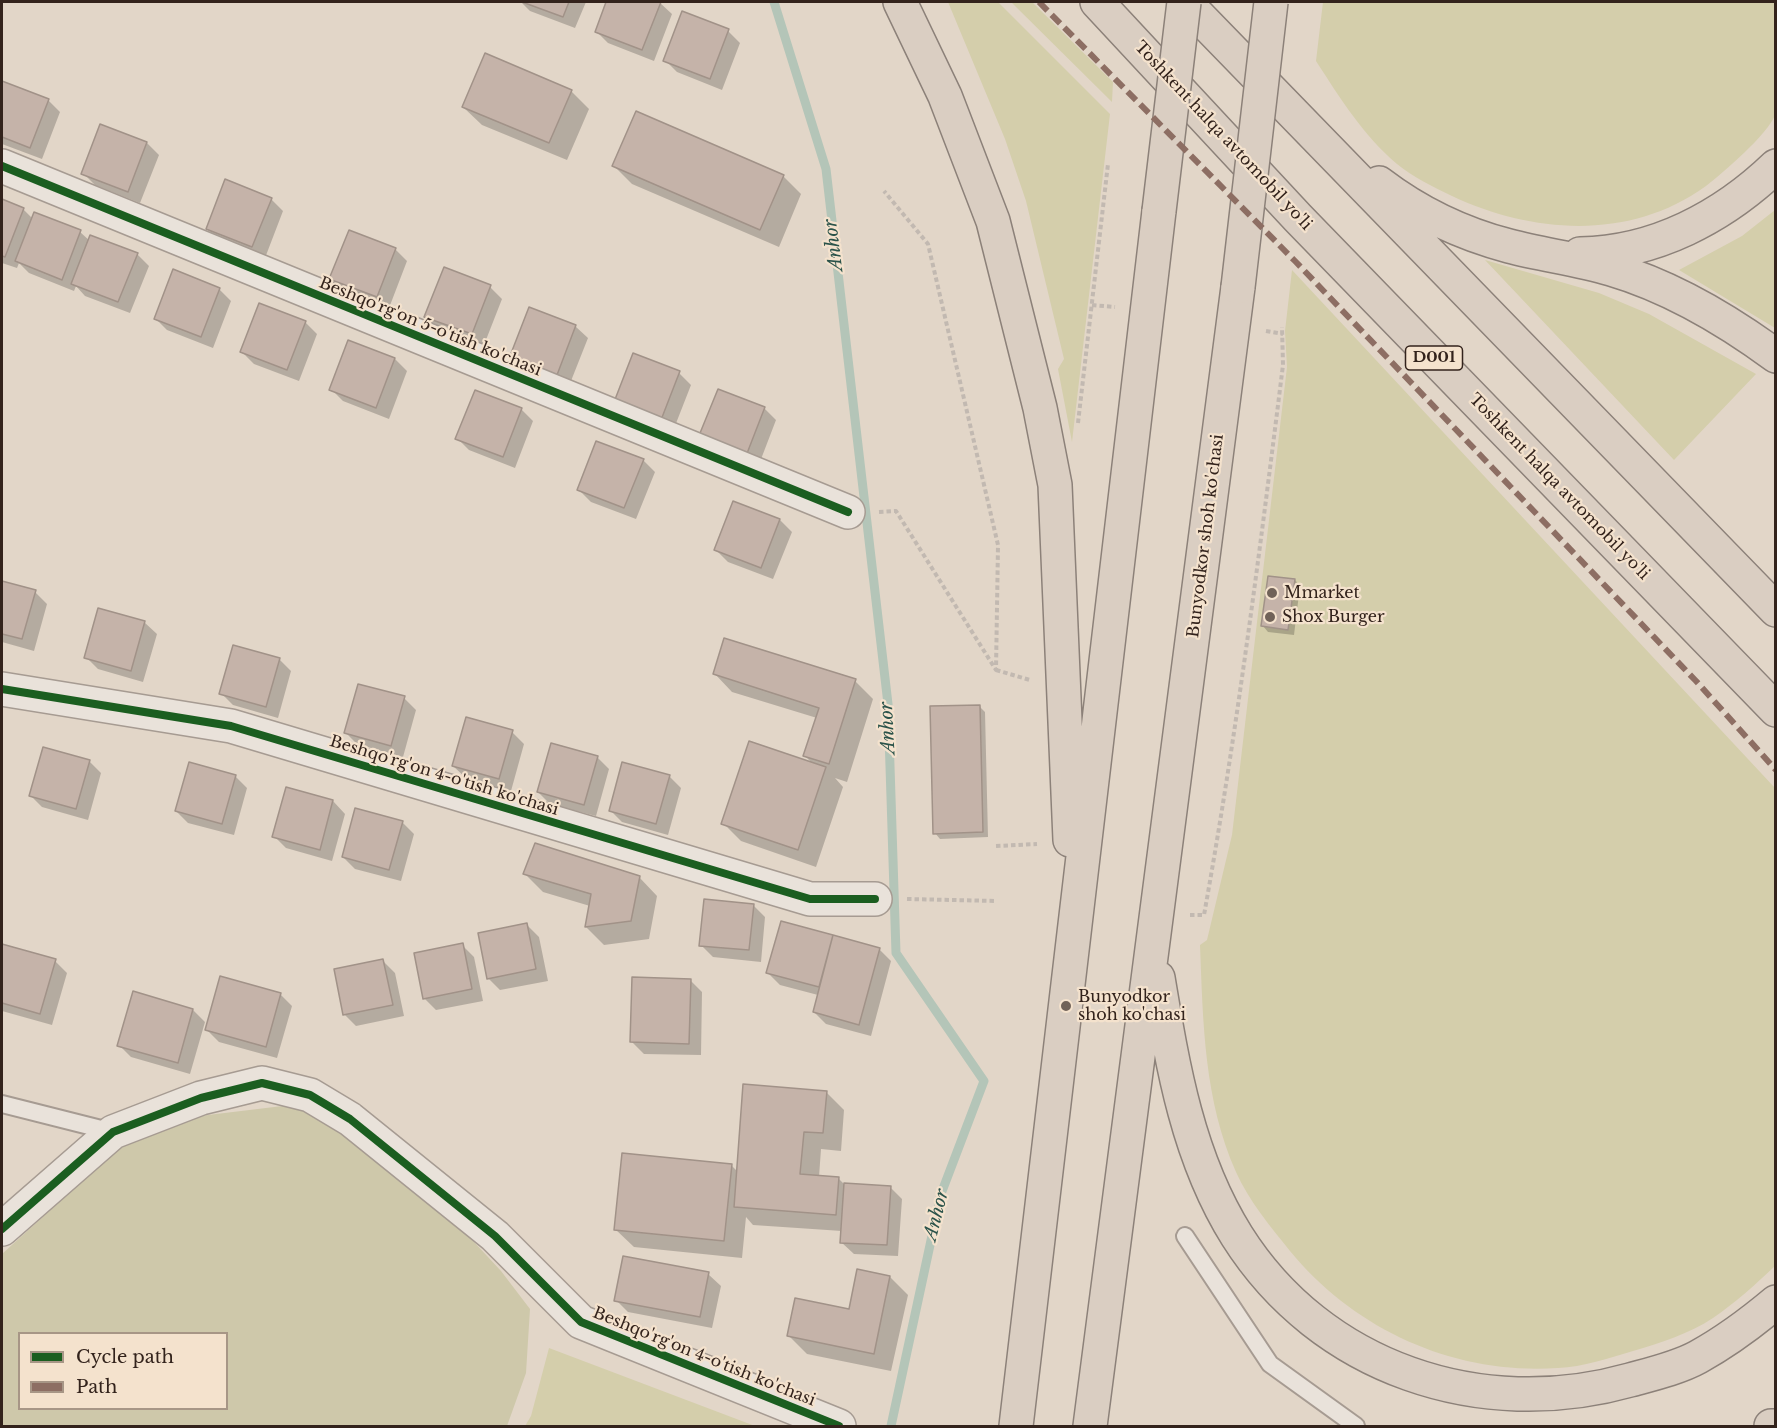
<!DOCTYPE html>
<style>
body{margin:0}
#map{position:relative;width:1777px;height:1428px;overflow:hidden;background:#e2d6c8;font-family:"Libre Baskerville",serif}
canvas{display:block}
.frame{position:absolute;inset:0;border:3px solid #33231c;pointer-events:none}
.legend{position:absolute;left:18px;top:1332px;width:210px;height:78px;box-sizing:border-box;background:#f4e2cd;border:2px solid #a79686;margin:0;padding:8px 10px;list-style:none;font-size:18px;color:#33231c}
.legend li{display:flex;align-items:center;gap:12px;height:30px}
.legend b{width:30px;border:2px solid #a79686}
</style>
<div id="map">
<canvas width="1777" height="1428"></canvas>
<div class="frame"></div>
<ul class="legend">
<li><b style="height:8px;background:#1b5e20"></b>Cycle path</li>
<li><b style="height:8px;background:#8d6e63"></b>Path</li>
</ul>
</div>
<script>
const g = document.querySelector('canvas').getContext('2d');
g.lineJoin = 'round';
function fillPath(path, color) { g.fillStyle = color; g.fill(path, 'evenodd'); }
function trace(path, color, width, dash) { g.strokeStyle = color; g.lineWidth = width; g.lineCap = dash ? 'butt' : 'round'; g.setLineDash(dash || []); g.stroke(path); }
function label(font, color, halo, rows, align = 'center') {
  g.font = font + ' "Libre Baskerville",serif'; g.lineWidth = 4.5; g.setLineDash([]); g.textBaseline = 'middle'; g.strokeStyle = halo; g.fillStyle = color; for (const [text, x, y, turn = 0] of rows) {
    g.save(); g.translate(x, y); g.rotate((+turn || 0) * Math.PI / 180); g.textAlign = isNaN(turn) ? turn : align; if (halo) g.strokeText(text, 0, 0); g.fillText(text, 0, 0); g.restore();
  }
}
const green = new Path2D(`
 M948,2h50l112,112 -38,328 -14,-73 6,-10 -38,-158 -21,-62z
 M1011,2h21l81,80 -1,20z
 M1323,2h452c1,28 1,57 1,86 0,7 1,20 -1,27 -7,19 -52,58 -69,71 -76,55 -173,48 -254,10 -19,-9 -39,-19 -55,-32 -34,-29 -57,-66 -81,-103z
 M1775,210v118l-96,-58 63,-34z
 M1485,260l114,33 50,21 107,60 -82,86z
 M1292,270l483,518v478c-19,18 -40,37 -62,52 -24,16 -53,25 -80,33 -24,7 -50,16 -75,17 -104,7 -203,-38 -268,-117 -20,-25 -41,-50 -54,-79 -32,-72 -33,-149 -36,-227l7,-5 25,-105 55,-468 -2,-36z
 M549,1348l206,78h-230l6,-10z`);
const cemetery = new Path2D(`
 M299,1104l136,96 66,71 29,38 -4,64 -19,53h-505v-172l120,-109 53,-26zM20,1334h206v74h-206z`);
const shadow = new Path2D(`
 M521,2h65l-11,26 -45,-17z
 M608,2h51l13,12 -18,47 -46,-18 -12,-12z
 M683,13l45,18 12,12 -18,47 -45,-18 -12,-12z
 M3,83l45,17 12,12 -18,47 -40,-15z
 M571,91l18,18 -22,51 -85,-35 -19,-18z
 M101,126l46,17 12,12 -19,48 -45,-18 -12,-12z
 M614,166l169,10 18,18 -22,53 -147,-63z
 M271,199l12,12 -18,47 -46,-17 -12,-12z
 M2,201l21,8 10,10 2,-5 45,18 10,9 47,13 12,12 -19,47 -45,-17 -9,-10 -2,5 -45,-18 -10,-10 -2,5 -15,-5z
 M395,249l12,12 -18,47 -46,-17 -12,-12z
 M490,287l12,12 -18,46 -46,-16 -12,-12z
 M219,289l12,12 -18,47 -46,-18 -12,-12z
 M305,322l12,12 -18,47 -45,-17 -12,-12z
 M575,326l13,12 -19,48 -57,-30z
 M349,342l46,17 12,12 -18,48 -46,-18 -12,-12z
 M679,373l12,12 -18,46 -46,-17z
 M764,408l12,12 -18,47 -46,-17z
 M521,409l12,12 -18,47 -46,-18 -12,-12z
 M643,460l12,12 -19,47 -45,-17 -12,-12z
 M780,520l12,12 -19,47 -45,-17 -12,-12z
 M1295,580l5,6 -6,49 -26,-3 -5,-6z
 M2,582l33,10 12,12 -13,47 -32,-9z
 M144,622l13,12 -14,48 -45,-13 -12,-12z
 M279,659l12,12 -13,47 -45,-13 -12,-12z
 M714,673l141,8 18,18 -26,83 -12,-4 8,9 -27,80 -75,-26 -18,-18 90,-59 -8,-8 12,-38 -85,-26z
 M404,698l12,12 -13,47 -46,-13 -12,-12z
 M979,706l6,6 3,125 -48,2 -5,-6z
 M512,732l12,12 -13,47 -45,-13 -13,-12z
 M597,757l12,12 -13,47 -46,-12 -12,-12z
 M89,761l12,12 -13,47 -46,-13 -12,-12z
 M235,776l12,12 -13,47 -46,-12 -12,-12z
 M669,776l12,12 -13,47 -46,-13 -12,-12z
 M287,789l46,12 12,13 -13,47 -46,-13 -12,-12z
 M402,822l12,12 -13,47 -46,-12 -12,-12z
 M525,874l114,3 18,19 -8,43 -45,6 -18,-18 4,-21 -47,-14z
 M753,905l12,12 -4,45 -48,-5 -12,-12z
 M782,923l97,26 12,12 -20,75 -45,-12 -12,-12 4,-17 -38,-10 -12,-12z
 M527,925l12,12 9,44 -48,9 -12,-12z
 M462,945l12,12 9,44 -47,9 -12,-12z
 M2,946l53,15 12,12 -15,52 -50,-14z
 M383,961l12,12 9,43 -48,10 -12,-12z
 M690,980l12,12 -1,63 -57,-1 -12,-12z
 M280,994l12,12 -15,52 -58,-16 -12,-12z
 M193,1010l12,12 -15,52 -59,-17 -12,-12z
 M826,1092l18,18 -3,41 -20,-2 -2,28 19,1 6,6 46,3 12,12 -4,57 -44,-2 -13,-12 1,-11 -89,-6 -7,-8 -4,41 -108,-11 -19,-18 117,-63 6,6z
 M708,1274l13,12 -9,42 -84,-16 -12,-12z
 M890,1277l18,18 -17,76 -84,-17 -19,-19 62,-24z`);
const stream = new Path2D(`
 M774,2l52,167 62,535 8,249 88,128 -43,113 -50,232`);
const building = new Path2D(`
 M522,2h47l-6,15z
 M606,2h55l-19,48 -47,-18z
 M682,11l47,18 -19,50 -47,-18z
 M485,53l87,37 -23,53 -87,-36z
 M2,81l47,18 -19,49 -28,-11z
 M636,111l148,64 -24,55 -148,-64z
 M100,124l47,18 -19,50 -47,-18z
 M225,179l47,19 -20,49 -46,-18z
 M2,199l22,9 -19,49 -3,-1z
 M34,212l47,18 -19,50 -47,-19z
 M349,230l47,18 -19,49 -48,-18z
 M90,235l48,18 -20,49 -47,-18z
 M444,267l47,18 -19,49 -48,-17z
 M173,269l47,19 -19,49 -47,-18z
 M259,303l47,18 -19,49 -47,-18z
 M529,307l47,18 -19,50 -47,-19z
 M348,340l47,18 -19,50 -47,-18z
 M633,353l47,18 -19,49 -47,-18z
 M718,389l47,18 -19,49 -48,-18z
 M475,390l47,18 -19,49 -48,-18z
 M596,441l48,18 -20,49 -47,-18z
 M733,501l47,18 -19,49 -47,-18z
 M1268,576l27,3 -7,51 -27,-4z
 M2,581l34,9 -14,49 -20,-5z
 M98,608l47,13 -14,50 -47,-13z
 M724,638l132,41 -27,85 -26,-8 16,-48 -106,-34z
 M233,645l47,13 -14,49 -47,-13z
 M358,684l47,12 -14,50 -47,-13z
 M980,705l3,127 -50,2 -3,-128z
 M466,717l47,13 -14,49 -47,-13z
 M749,741l77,26 -28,83 -77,-26z
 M551,743l47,13 -14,49 -47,-13z
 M43,747l47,13 -14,49 -47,-13z
 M189,762l47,13 -14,49 -47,-13z
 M622,762l48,13 -14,49 -47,-13z
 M286,787l47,13 -13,50 -48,-13z
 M355,808l48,13 -14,49 -47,-13z
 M535,843l105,33 -9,45 -46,6 6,-33 -68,-20z
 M704,899l50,5 -5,46 -50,-4z
 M781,921l52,14 -14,52 -53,-14z
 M527,923l9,46 -49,10 -9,-46z
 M833,935l47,13 -21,77 -46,-13z
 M463,943l9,46 -49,10 -9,-46z
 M2,944l54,15 -16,55 -38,-11z
 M383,959l10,46 -50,10 -9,-46z
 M220,976l61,17 -15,54 -61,-17z
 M632,977l59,2 -2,65 -59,-2z
 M133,991l60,18 -15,54 -61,-17z
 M743,1084l84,7 -4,42 -19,-1 -4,42 39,3 -3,38 -102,-8z
 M622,1153l110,11 -8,77 -110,-11z
 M844,1183l47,3 -4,59 -47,-2z
 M623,1256l86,16 -9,45 -86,-16z
 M857,1269l33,7 -16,78 -87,-18 8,-38 54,11z`);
const path = new Path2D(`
 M1092,305l23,2
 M1266,331l17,3
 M1078,423l30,-259
 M879,512l17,-1 100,159 2,-125 -70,-301 -44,-53
 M996,670l34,10
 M996,846l41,-2
 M907,899l89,2
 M1190,915h14c33,-183 56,-366 79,-550l-1,-38`);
const service = new Path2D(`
 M2,1104l111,28
 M1185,1236l85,128 86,62`);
const minor = new Path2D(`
 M2,166l846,346
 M2,689l229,37 579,173h65
 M2,1229l111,-97 88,-34 61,-15 48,12 40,24 145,117 86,86 258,104`);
const trunk = new Path2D(`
 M900,2l45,94 48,125 47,187 15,77 15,355
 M1097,2l201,216 478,492
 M1185,2l591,608
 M1379,183c38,29 84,51 130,63 34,9 69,13 102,23 58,17 116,51 165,87
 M1580,254c75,-1 143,-37 196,-88
 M1158,978c15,90 30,180 79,258 84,133 244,186 393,144 22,-6 48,-12 68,-23 29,-16 53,-34 78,-55
 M1016,1426l143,-1215
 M1090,1426l148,-1139
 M1771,1426h5`);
const trunkBridge = new Path2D(`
 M1159,211l25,-209
 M1238,287l33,-285`);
const quiet = new Path2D(`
 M1039,2l256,259 401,420 80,89`);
const cycleway = new Path2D(`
 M2,166l846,346
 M2,689l229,37 579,173h65
 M2,1229l111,-97 88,-34 61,-15 48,12 40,24 145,117 86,86 258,104`);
const markers = [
 [1272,593,6,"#706258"],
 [1270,617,6,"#706258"],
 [1066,1006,6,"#706258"]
];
const shields = [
 [1434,358,57]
];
const shieldNames = [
 ["D001",1434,358]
];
const streetNames = [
 ["Toshkent halqa avtomobil yo'li",1223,136,47],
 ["Beshqo'rg'on 5-o'tish ko'chasi",430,327,22],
 ["Toshkent halqa avtomobil yo'li",1559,487,46],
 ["Bunyodkor shoh ko'chasi",1206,536,-83],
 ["Beshqo'rg'on 4-o'tish ko'chasi",444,776,17],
 ["Beshqo'rg'on 4-o'tish ko'chasi",704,1357,22]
];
const poiNames = [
 ["Mmarket",1284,593],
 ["Shox Burger",1282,617],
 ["Bunyodkor",1078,997],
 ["shoh ko'chasi",1078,1015]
];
const waterNames = [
 ["Anhor",834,245,-97],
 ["Anhor",888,728,-93],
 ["Anhor",937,1215,-76]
];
fillPath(green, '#d4ceab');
fillPath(cemetery, '#cec8aa');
fillPath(shadow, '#0003');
trace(stream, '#b4c5b8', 9);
fillPath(building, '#c5b3a9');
trace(building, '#a19288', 1.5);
trace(service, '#a69b92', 20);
trace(minor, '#a69b92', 36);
trace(trunk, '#8c8179', 36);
trace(path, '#c2b9b1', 4, [4.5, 3]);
trace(service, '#e9e2da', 16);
trace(minor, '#e9e2da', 33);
trace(trunk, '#dacec2', 33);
trace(trunkBridge, '#8c8179', 36, []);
trace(trunkBridge, '#dacec2', 33);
trace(quiet, '#8d6e63', 6, [12, 6]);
trace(cycleway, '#1b5e20', 8);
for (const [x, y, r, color] of markers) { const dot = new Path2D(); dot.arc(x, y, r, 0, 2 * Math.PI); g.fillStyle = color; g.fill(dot); trace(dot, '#f4e2cd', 2); }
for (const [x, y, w] of shields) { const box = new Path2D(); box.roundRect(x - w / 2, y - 12, w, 24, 4.5); g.fillStyle = '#f4e2cd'; g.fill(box); trace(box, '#33231c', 1.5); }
label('bold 15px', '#33231c', null, shieldNames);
label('16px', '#33231c', '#f4e2cd', streetNames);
label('16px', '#33231c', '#f4e2cd', poiNames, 'left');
label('italic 18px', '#2b534a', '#f4e2cd', waterNames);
</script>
